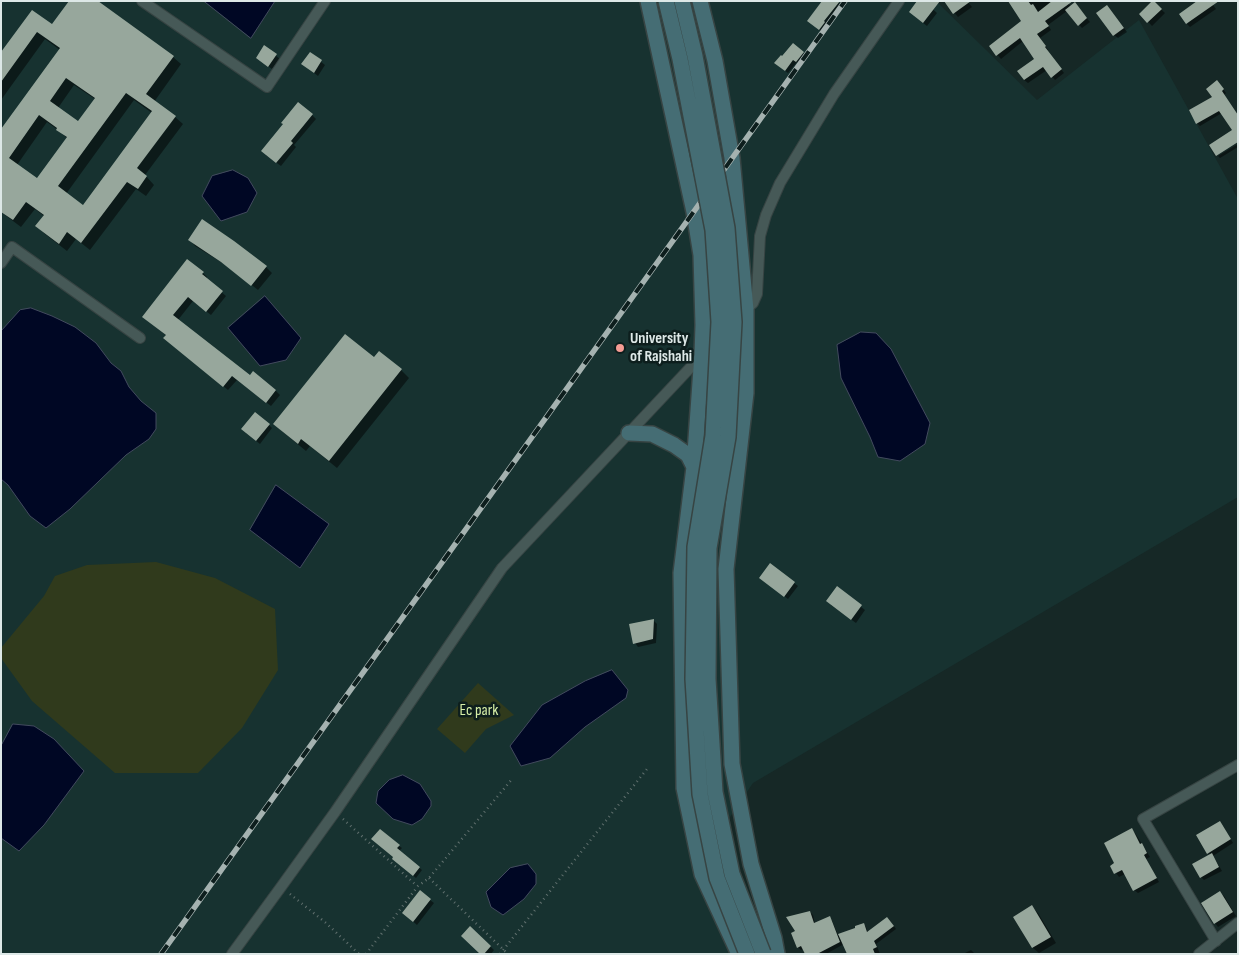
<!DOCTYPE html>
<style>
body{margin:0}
#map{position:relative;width:1239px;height:955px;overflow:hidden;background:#162826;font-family:"Sofia Sans Condensed",sans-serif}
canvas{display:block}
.frame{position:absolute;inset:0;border:2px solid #dde8e7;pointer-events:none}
</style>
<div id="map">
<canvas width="1239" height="955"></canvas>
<div class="frame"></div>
</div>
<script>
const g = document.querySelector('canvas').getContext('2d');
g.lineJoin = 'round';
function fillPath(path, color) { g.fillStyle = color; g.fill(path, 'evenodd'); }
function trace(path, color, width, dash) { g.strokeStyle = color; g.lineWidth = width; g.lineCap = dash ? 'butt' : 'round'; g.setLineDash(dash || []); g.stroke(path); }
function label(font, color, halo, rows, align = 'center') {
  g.font = font + ' "Sofia Sans Condensed",sans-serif'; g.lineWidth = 5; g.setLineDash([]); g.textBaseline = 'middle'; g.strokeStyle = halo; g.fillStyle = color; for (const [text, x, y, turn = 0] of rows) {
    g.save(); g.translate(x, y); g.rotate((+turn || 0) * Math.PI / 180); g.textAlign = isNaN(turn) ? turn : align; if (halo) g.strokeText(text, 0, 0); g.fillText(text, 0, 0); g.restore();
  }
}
const built = new Path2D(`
 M1,1h935l101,99 102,-80 99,179v298l-485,286 -58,86 36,85h-730z`);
const green = new Path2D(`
 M156,562l59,16 60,31 3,61 -36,58 -44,45h-83l-83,-72 -31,-43v-10l43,-52 11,-20 32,-11z
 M478,683l36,32 -28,14 -21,24 -28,-24z`);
const water = new Path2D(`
 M204,1h71l-24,37z
 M233,170l15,8 9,15 -10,19 -26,9 -19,-25 10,-20z
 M265,296l36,42 -15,22 -26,6 -32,-38z
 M31,308l21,8 23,11 21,16 15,20 10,8 8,16 12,14 15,12v16l-7,10 -23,16 -56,54 -24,19 -16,-12 -22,-31 -7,-6v-148l19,-21z
 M861,332l15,1 15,16 39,74 -5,21 -25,17 -22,-4 -8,-20 -29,-59 -4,-33z
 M276,485l53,39 -29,44 -50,-38z
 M612,670l16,20 -2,8 -41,29 -35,31 -29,8 -11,-20 32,-41 43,-24z
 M13,724l21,2 20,13 30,32 -40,54 -25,26 -18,-13v-92z
 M403,775l17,9 11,17v5l-9,13 -10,6 -19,-6 -17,-16 2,-12 11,-11z
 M528,864l8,10v10l-12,15 -21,16 -12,-8 -5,-15 24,-24z`);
const shadow = new Path2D(`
 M924,1l13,12 -10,13 -13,-10z
 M945,1h22l5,6 -14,10z
 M1010,1h57l4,6 7,1 12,14 -8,6 -15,-17 -19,14 3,5 -11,8 8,12 -1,1 17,22 -9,7 -8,-10 -19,13 -4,-3 -6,-9 17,-12 -12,-18 -22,18 -11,-13 33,-25z
 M1210,1l6,8 -26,18 -3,-3z
 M838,2l3,3 -15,19 1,2 -5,6 -11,-9z
 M1153,2l12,11 -13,13 -11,-12z
 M1110,10l17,22 -9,6 -4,-3z
 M33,11l20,15 120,31 8,7 -27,38 21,15 8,7 -38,51 9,10 -8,11 -10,-7 -46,61 -14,-11 -9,12 -22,-17 -8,-8 7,-10 -9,-7 -14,18 -20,-15v-81l59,-81 -15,-11 -44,61v-46zM74,85l21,14 -17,24 -20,-15zM134,100l18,13 -68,93 -18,-12zM47,122l11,8 9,8 -29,42 -21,-15z
 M265,47l15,12 -8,10 -11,-8z
 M310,53l15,12 -7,11 -15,-12z
 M803,53l3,2 -7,9 -2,-2 -9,11 -9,-7z
 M1220,85l6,8 -2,2 10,36 -12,-18 -22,13 -3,-3z
 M312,115l4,4 -22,26 2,2 -15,19 -15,-11z
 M1238,144v3l-18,11 -2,-2z
 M190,240l76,27 6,6 -14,17 -29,-23 -34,-21z
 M203,273l4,4 -1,2 20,17 -15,19 -18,-14 -15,19 72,56 25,14 5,5 -9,11 -34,-26 -9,10 -59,-48 -2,-6 -19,-15z
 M401,370l8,8 -72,90 -27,-22 -4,5 -23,-19 -8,-8z
 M269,425l3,3 -12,16 -14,-11z
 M764,581l30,2 4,3 -10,13z
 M837,588l28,22 -9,13 -25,-18z
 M653,620l4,4 -1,19 -18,4 -3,-4z
 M1223,826l10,17 -20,13 9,15 -18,9 -3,-3 10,-22 -3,-2z
 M1131,830l4,3 15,24 -4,2 13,23 -21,11 -4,-3 -9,-16 -6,3 -8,-11 5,-3z
 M375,842l24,4 3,2 -3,3 23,19 -6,8 -20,-17 -2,-4z
 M1220,893l4,3 12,20 -18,11 -3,-4z
 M430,900l4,3 -17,22 -10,-9z
 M1032,907l6,6 18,30 -17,10 -6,-5 -18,-31z
 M810,912l3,3 2,9 15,-6 2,3 6,14 19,-7 6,-4 3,3 2,6 22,-12 6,8 -20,15 4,10h-31l-5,-10 -18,10h-20l-2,-5 -3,1 -3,-3 -1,-15z
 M471,928l23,22 -3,4h-10z
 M971,950l4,4h-12z`);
const building = new Path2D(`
 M69,1h29l76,55 -28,38 30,22 -39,52 10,8 -9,13 -11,-7 -46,61 -14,-11 -8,12 -24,-18 9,-11 -18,-13 -13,18 -12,-8v-83l59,-81 -23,-16 -36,50v-30l31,-42 20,14zM66,78l29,20 -17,23 -28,-20zM126,93l26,18 -69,94 -25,-19zM39,115l18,13 -1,2 11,7 -30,41 -28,-20z
 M822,1h18l-16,20 1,1 -6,8 -12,-9z
 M917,1h23l-17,22 -14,-11z
 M944,1h27l-18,13z
 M1008,1h20l3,4 2,-1 5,8 14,-11h21l-28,20 4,5 -12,8 9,12 -1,1 17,22 -11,9 -8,-11 -19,13 -7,-9 17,-12 -14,-21 -24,18 -7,-10 32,-25z
 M1152,1h2l8,8 -15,14 -8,-9z
 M1197,1h22l-33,23 -7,-10z
 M1075,2l12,16 -9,8 -13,-16z
 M1107,5l17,23 -11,8 -17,-23z
 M793,43l11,9 -8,10 -3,-2 -8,11 -11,-8 7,-8 1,1z
 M264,45l13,9 -9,13 -12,-9z
 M310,52l12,8 -8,13 -13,-9z
 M1217,80l7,9 -2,2 16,24v27l-22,14 -7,-11 23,-15 -13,-19 -23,13 -7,-14 23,-13 -6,-8z
 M298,102l15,12 -22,27 2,2 -17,20 -15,-12 22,-27 -2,-1z
 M202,219l32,22 33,25 -16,20 -30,-24 -33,-22z
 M187,259l17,13 -2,2 21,17 -17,21 -18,-15 -15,18 77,60 3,-4 23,19 -10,13 -34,-27 -9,11 -60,-49 3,-3 -24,-18z
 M345,334l29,23 5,-6 23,18 -73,92 -28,-22 -3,5 -25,-20z
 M255,412l15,12 -14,17 -15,-12z
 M770,563l25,19 -11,15 -25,-19z
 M837,586l25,19 -11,15 -25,-19z
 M654,619l-1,20 -20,5 -4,-20z
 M1220,821l11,18 -24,15 -11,-19z
 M1132,828l8,16 2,-1 5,10 -3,2 13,23 -24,13 -11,-21 -8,4 -4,-8 4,-3 -10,-20z
 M380,829l20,16 -3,3 23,19 -7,9 -21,-17 1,-2 -22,-18z
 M1212,853l7,14 -19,11 -8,-14z
 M420,890l11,9 -18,23 -11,-9z
 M1220,891l13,21 -19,12 -13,-21z
 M1032,905l19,32 -19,11 -19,-31z
 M810,911l4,12 16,-7 10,26 -23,12h-12l-4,-8 -4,2 -6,-15 4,-2 -9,-14z
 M887,917l7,9 -20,15 3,6 -4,2 2,5h-28l-9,-20 17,-6v-2l9,-3 3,9z
 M470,926l21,20 -7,8h-4l-19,-18z`);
const path = new Path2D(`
 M343,819l74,67
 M429,878l79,76
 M290,894l36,29 33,31
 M366,954l52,-68 11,-8 84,-100
 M500,954l147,-185`);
const street = new Path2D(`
 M142,1l125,86 58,-86
 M1,263l11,-16 128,91
 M744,311l9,-8 4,-9 3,-58 6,-21 14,-32 54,-89 65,-93
 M1216,941l-73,-122 95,-54
 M232,954l49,-67 54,-75 167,-244 218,-232
 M1199,954l39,-31`);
const secondary = new Path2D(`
 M648,1l46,211 7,43 2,70 -1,29 -8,113 -13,106 3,215 18,86 37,80
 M700,1l15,60 17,97 14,152v83l-20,176 6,195 19,100 23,74 3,16
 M629,433l23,1 22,11 14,10 6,12`);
const rail = new Path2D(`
 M161,954l684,-953`);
const secondaryBridge = new Path2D(`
 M666,1l14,58 33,171 6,92 -6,114 -18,111 -2,132 7,115 17,84 30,76
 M682,1l13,55 32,172 7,94 -6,115 -19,111 -1,131 7,113 17,82 31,79`);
const markers = [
 [620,348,5,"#f59c94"]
];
const poiNames = [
 ["University",630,339],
 ["of Rajshahi",630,357]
];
const parkNames = [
 ["Ec park",479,711]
];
fillPath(built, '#173230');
fillPath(green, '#303a1c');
fillPath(water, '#000724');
trace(water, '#424a5e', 1);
fillPath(shadow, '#0007');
fillPath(building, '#97a79c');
trace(street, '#374443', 12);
trace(secondary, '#374443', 18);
trace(path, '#62716f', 2.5, [1, 4]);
trace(street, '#465957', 10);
trace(secondary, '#456d74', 15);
trace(rail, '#a5b2b0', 5.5);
trace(rail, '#0d1e1d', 4, [11]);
trace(secondaryBridge, '#374443', 18, []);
trace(secondaryBridge, '#456d74', 15);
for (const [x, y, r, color] of markers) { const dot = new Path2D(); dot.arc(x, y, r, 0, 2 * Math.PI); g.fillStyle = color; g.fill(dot); trace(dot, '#0d1e1d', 2); }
label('bold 16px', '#dde8e7', '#0d1e1d', poiNames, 'left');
label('16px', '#d6eea6', '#0d1e1d', parkNames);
</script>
